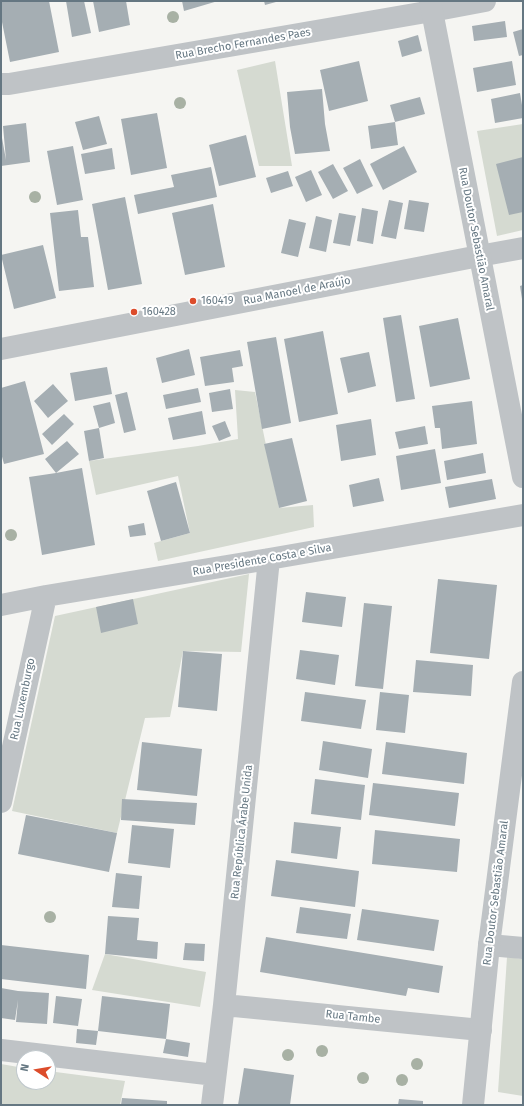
<!DOCTYPE html>
<meta charset="utf-8">
<style>
body{margin:0}
#map{position:relative;width:524px;height:1106px;overflow:hidden;background:#f5f5f2;font-family:"Fira Sans",sans-serif}
canvas{display:block}
.frame{position:absolute;inset:0;border:2px solid #657782;pointer-events:none}
.north{position:absolute;left:16px;top:1050px;width:40px;height:40px;box-sizing:border-box;background:#fff;border:1px solid #c1c9cd;border-radius:50%;rotate:282deg;font-size:11px;font-weight:700;line-height:16px;text-align:center;color:#657782}
.north::after{content:'';display:block;margin:auto;width:14px;height:18px;background:#dc4c2b;clip-path:polygon(50% 0,100% 100%,50% 72%,0 100%)}
</style>
<div id="map">
<canvas width="524" height="1106"></canvas>
<div class="frame"></div>
<div class="north">N</div>
</div>
<script>
const g = document.querySelector('canvas').getContext('2d');
g.lineJoin = 'round';
function fillPath(path, color) { g.fillStyle = color; g.fill(path, 'evenodd'); }
function trace(path, color, width, dash) { g.strokeStyle = color; g.lineWidth = width; g.lineCap = dash ? 'butt' : 'round'; g.setLineDash(dash || []); g.stroke(path); }
function label(font, color, halo, rows, align = 'center') {
  g.font = font + ' "Fira Sans",sans-serif'; g.lineWidth = 4; g.setLineDash([]); g.textBaseline = 'middle'; g.strokeStyle = halo; g.fillStyle = color; for (const [text, x, y, turn = 0] of rows) {
    g.save(); g.translate(x, y); g.rotate((+turn || 0) * Math.PI / 180); g.textAlign = isNaN(turn) ? turn : align; if (halo) g.strokeText(text, 0, 0); g.fillText(text, 0, 0); g.restore();
  }
}
const green = new Path2D(`
 M275,61l17,105h-33l-22,-96z
 M523,124v106l-26,6 -20,-105z
 M235,390l20,2 24,116 34,-3 1,22 -156,34 -4,-18 36,-10 -12,-57 -82,19 -7,-34 109,-15 40,-7z
 M249,574l-8,78 -58,-1 -13,66 -25,1 -28,115 -105,-22 43,-195z
 M105,954l101,18 -6,35 -108,-17z
 M507,957l16,2v137l-25,-4z
 M1,1064l23,4v14h24v-11l77,10 -5,24h-119z`);
const building = new Path2D(`
 M1,1h48l10,51 -49,10 -9,-45z
 M66,1h18l7,32 -19,4z
 M93,1h33l4,24 -31,7z
 M182,1h36l-34,10z
 M264,1h12v1l-11,3z
 M505,21l2,16 -33,4 -2,-15z
 M523,29v26l-4,1 -6,-24z
 M418,35l4,16 -20,6 -4,-16z
 M359,61l9,40 -39,10 -9,-41z
 M512,61l4,24 -39,7 -4,-24z
 M322,89l3,35 5,27 -35,3 -5,-27 -3,-35z
 M520,93l3,18v7l-28,5 -4,-24z
 M420,97l5,17 -30,8 -5,-17z
 M157,113l10,55 -36,7 -10,-56z
 M99,116l8,28 -24,6 -8,-28z
 M395,122l3,23 -27,4 -3,-23z
 M26,123l4,39 -29,4v-27l1,-1 4,22 -3,-34z
 M246,135l10,42 -37,9 -10,-41z
 M73,146l10,54 -26,5 -10,-54z
 M404,146l13,26 -34,18 -13,-26z
 M112,148l3,21 -30,5 -4,-20z
 M523,157v55l-14,3 -13,-51z
 M360,159l13,27 -16,8 -14,-26z
 M333,164l15,27 -15,8 -15,-27z
 M211,167l6,30 -79,17 -4,-19 40,-8 -3,-12z
 M311,170l11,25 -16,7 -11,-25z
 M288,171l5,15 -22,7 -5,-15z
 M125,197l17,87 -34,6 -16,-86z
 M389,200l14,3 -7,36 -15,-3z
 M409,200l20,3 -5,29 -20,-3z
 M213,204l12,63 -40,8 -13,-62z
 M362,208l16,3 -5,33 -16,-3z
 M78,210l3,27h7l6,50 -35,4 -9,-78z
 M339,213l17,3 -6,30 -17,-3z
 M316,216l16,4 -6,32 -17,-4z
 M289,219l17,4 -8,34 -17,-4z
 M43,245l13,53 -42,11 -13,-54z
 M523,285v13l-1,1 -2,-13z
 M401,315l14,84 -19,3 -13,-84z
 M458,318l12,61 -40,8 -11,-61z
 M323,331l15,83 -39,8 -15,-83z
 M276,337l15,86 -29,6 -15,-87z
 M189,349l6,26 -33,8 -6,-25z
 M240,350l3,16 -11,2 2,14 -29,4 -5,-29z
 M369,352l7,34 -28,7 -8,-35z
 M107,367l5,27 -37,7 -5,-28z
 M25,381l19,73 -40,10 -3,-11v-65z
 M53,384l15,17 -20,17 -14,-17z
 M198,388l3,14 -35,7 -3,-14z
 M230,389l3,20 -21,3 -3,-19z
 M127,392l9,38 -12,3 -9,-38z
 M472,401l5,43 -35,5 -2,-21h-5l-3,-22z
 M110,402l5,21 -16,5 5,30 -15,3 -5,-30 15,-3 -6,-22z
 M202,411l4,23 -33,6 -5,-22z
 M64,414l10,10 -22,21 -10,-11z
 M371,419l5,36 -35,6 -5,-36z
 M225,421l6,15 -12,5 -7,-15z
 M425,426l3,18 -29,5 -4,-17z
 M292,438l15,63 -28,7 -15,-64z
 M67,441l12,13 -23,19 26,-5 13,77 -53,10 -13,-78 27,-4 -11,-14z
 M435,449l6,34 -40,7 -5,-34z
 M483,453l3,20 -39,7 -3,-19z
 M379,478l5,23 -31,6 -4,-22z
 M492,479l4,20 -47,9 -4,-21z
 M176,482l14,51 -29,8 -14,-50z
 M144,523l2,12 -16,2 -2,-11z
 M438,579l59,6 -8,74 -59,-6z
 M306,592l40,5 -4,30 -40,-5z
 M133,599l5,25 -37,9 -5,-26z
 M364,603l28,3 -9,83 -28,-3z
 M300,650l39,5 -4,30 -39,-6z
 M183,651l39,3 -5,57 -39,-4z
 M416,660l57,5 -2,31 -58,-4z
 M305,692l61,8 -5,29 -60,-8z
 M380,692l29,3 -4,38 -29,-3z
 M323,741l49,8 -4,29 -49,-8z
 M142,742l60,7 -5,47 -60,-6z
 M386,742l81,11 -3,31 -82,-10z
 M315,779l50,6 -4,35 -50,-6z
 M373,783l86,10 -4,33 -86,-11z
 M122,799l75,4 -2,22 -74,-5z
 M26,815l91,18 -8,39 -91,-18z
 M294,822l47,5 -4,32 -46,-6z
 M132,825l42,4 -4,39 -42,-5z
 M375,830l85,9 -3,33 -85,-8z
 M276,860l83,11 -4,36 -84,-11z
 M116,873l26,3 -3,33 -27,-2z
 M300,907l51,7 -4,25 -51,-6z
 M362,909l77,11 -5,31 -77,-11z
 M108,916l31,2 -2,22 21,2 -1,17 -52,-5z
 M266,937l177,29 -4,27 -31,-5 -2,8 -146,-24z
 M185,943l20,1 -1,17 -21,-1z
 M1,945l88,10 -3,34 -85,-10z
 M1,988l17,3 31,2 -2,31 -31,-2 2,-22 -3,20 -14,-2z
 M56,996l26,3 -4,27 -25,-3z
 M102,996l68,8 -4,35 -68,-8z
 M77,1029l21,2 -2,14 -20,-2z
 M166,1039l24,4 -2,14 -25,-4z
 M244,1068l50,7 -4,30h-52z
 M122,1098l45,3v4h-46z
 M399,1099l24,2v4h-25z`);
const minor = new Path2D(`
 M1,84h8l423,-73 53,-10
 M479,256l44,-8
 M1,605l45,-9 223,-37 254,-44
 M1,802l45,-206
 M489,945l34,3
 M224,1005l257,25
 M1,1050l214,25
 M212,1105l12,-100 45,-446`);
const tertiary = new Path2D(`
 M430,1l93,476
 M1,349l478,-93
 M473,1105l16,-160 34,-263`);
const trees = [
 [173,17],
 [180,103],
 [35,197],
 [11,535],
 [50,917],
 [322,1051],
 [288,1055],
 [417,1064],
 [363,1078],
 [402,1080]
];
const markers = [
 [193,301,4,"#dc4c2b"],
 [134,312,4,"#dc4c2b"]
];
const streetNames = [
 ["Rua Brecho Fernandes Paes",243,44,-10],
 ["Rua Doutor Sebastião Amaral",476,239,79],
 ["Rua Manoel de Araújo",297,291,-11],
 ["Rua Presidente Costa e Silva",262,560,-10],
 ["Rua Luxemburgo",23,699,-78],
 ["Rua República Árabe Unida",242,832,-84],
 ["Rua Doutor Sebastião Amaral",496,893,-83],
 ["Rua Tambe",353,1017,6]
];
const poiNames = [
 ["160419",201,301],
 ["160428",142,312]
];
fillPath(green, '#d5dad1');
fillPath(building, '#a5aeb3');
trace(minor, '#bfc3c6', 22);
trace(tertiary, '#bfc3c6', 22);
g.fillStyle = '#a8b1a4';
for (const [x, y] of trees) { g.beginPath(); g.arc(x, y, 6, 0, 2 * Math.PI); g.fill(); }
for (const [x, y, r, color] of markers) { const dot = new Path2D(); dot.arc(x, y, r, 0, 2 * Math.PI); g.fillStyle = color; g.fill(dot); trace(dot, '#fff', 1.5); }
label('11px', '#657782', '#fff', streetNames);
label('11px', '#657782', '#fff', poiNames, 'left');
</script>
